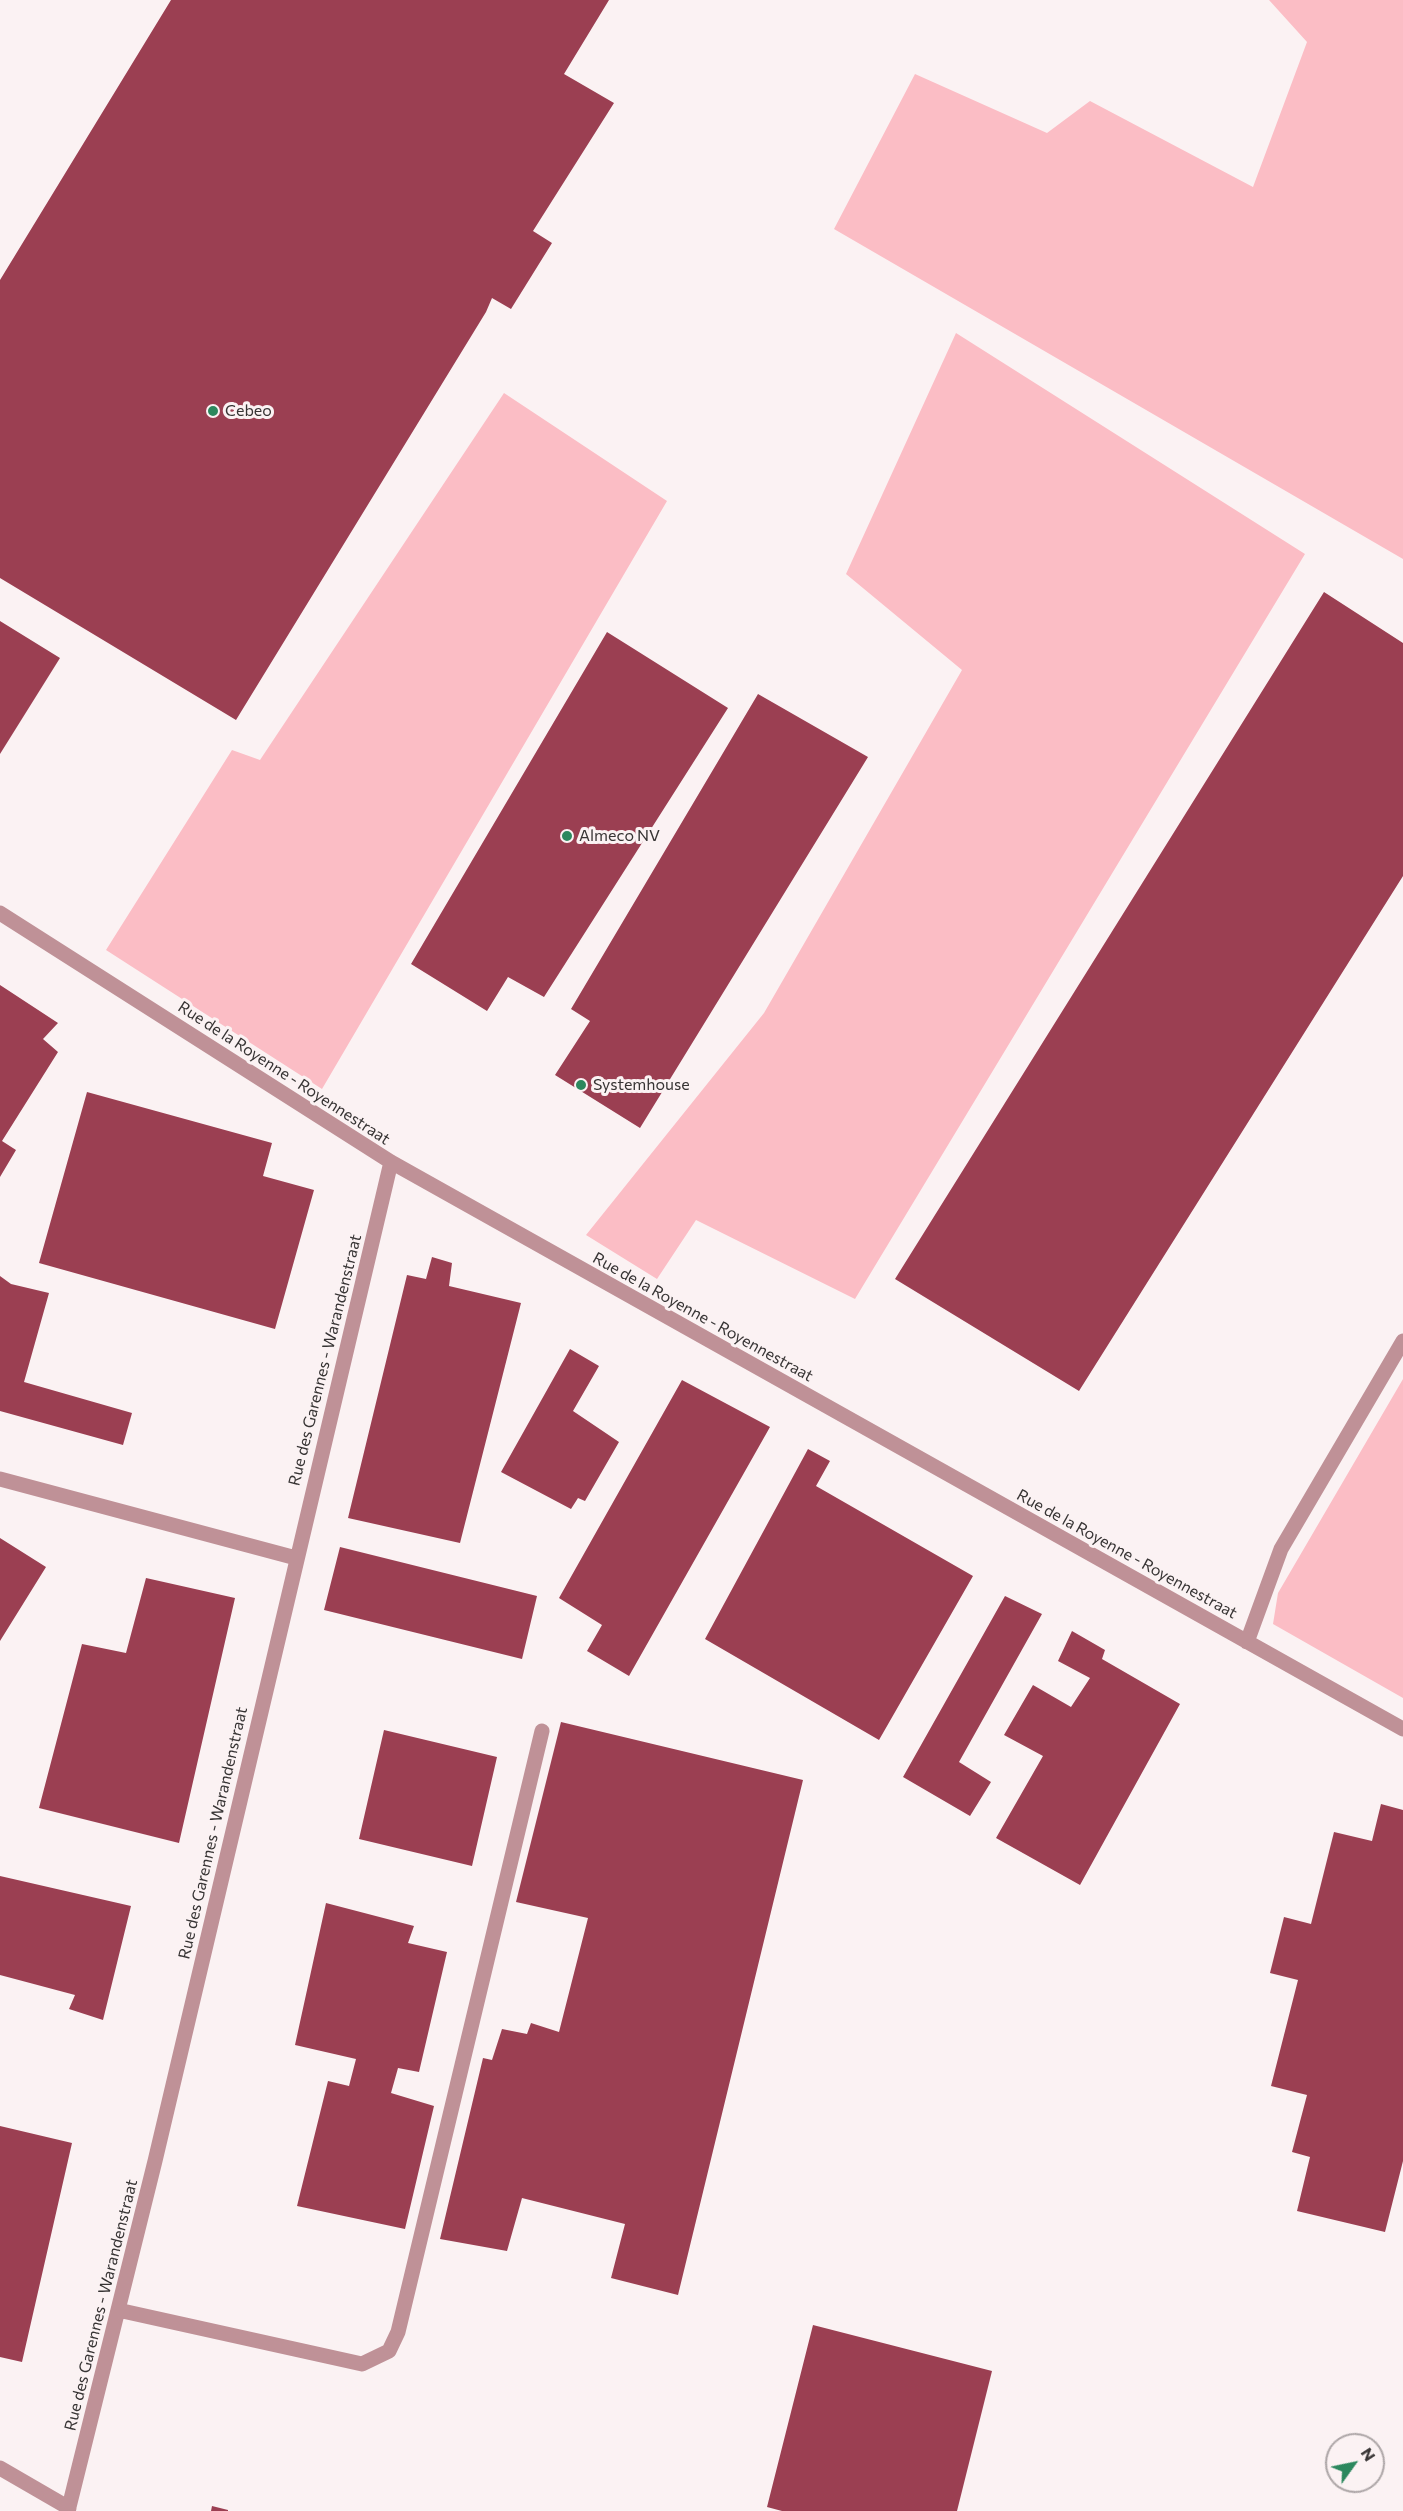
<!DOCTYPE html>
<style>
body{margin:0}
#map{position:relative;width:1403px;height:2511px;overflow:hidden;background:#fbf2f3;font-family:Commissioner,sans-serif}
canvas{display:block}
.north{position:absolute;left:1325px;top:2433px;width:60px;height:60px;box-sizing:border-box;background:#fbf2f3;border:2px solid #ada6a7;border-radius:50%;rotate:57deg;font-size:16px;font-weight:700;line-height:24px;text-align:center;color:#373434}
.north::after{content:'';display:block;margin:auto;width:21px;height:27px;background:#2c885e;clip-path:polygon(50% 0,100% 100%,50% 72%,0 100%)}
</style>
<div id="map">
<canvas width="1403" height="2511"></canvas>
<div class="north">N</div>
</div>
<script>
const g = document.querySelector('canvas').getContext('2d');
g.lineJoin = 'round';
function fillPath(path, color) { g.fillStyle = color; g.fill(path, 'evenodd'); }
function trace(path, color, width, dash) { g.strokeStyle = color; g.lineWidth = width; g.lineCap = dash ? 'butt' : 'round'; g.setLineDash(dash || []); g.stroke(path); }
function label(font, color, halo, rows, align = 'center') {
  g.font = font + ' Commissioner,sans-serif'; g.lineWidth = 6; g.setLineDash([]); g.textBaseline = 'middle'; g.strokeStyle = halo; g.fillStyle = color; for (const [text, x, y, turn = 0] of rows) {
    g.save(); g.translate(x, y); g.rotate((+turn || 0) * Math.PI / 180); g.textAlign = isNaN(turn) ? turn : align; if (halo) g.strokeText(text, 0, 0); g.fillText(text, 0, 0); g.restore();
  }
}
const green = new Path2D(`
 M1269,0h134v559l-569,-330 81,-155 132,59 43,-32 163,86 54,-145z
 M956,333l349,221 -450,745 -159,-79 -39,59 -71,-44 178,-222 198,-343 -116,-96z
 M504,393l163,108 -345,588 -216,-139 126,-200 28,10z
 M1403,1379v319l-130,-74 5,-31z`);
const building = new Path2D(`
 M171,0h438l-45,74 50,29 -81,128 19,12 -41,66 -19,-11 -6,14 -250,408 -236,-142v-298z
 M1324,592l79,51v233l-324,515 -184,-112z
 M0,621l60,37 -60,96z
 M607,632l121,76 -184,289 -36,-20 -21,34 -76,-47z
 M758,694l110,63 -228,371 -85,-53 35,-54 -19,-12z
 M0,985l58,38 -15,16 15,13 -56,89 14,9 -16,27z
 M87,1092l185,51 -9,33 51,14 -39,139 -236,-66z
 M432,1257l20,6 -3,23 72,17 -61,240 -112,-25 59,-243 19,4z
 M0,1276l11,8 38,9 -25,89 108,31 -9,32 -123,-34z
 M570,1349l29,17 -26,45 46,31 -34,59 -7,-3 -7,11 -70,-37z
 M682,1380l88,47 -141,249 -42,-25 15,-26 -43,-27z
 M808,1449l22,12 -14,25 157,90 -94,164 -174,-101z
 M0,1538l46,29 -46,74z
 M340,1547l197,49 -15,63 -198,-49z
 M146,1578l89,20 -56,245 -140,-35 43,-164 44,9z
 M1005,1596l37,18 -83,148 32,20 -21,34 -67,-39z
 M1072,1631l33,19 -3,9 78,45 -100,181 -84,-47 47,-82 -39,-21 29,-50 38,22 19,-29 -32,-17z
 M561,1722l242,58 -125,515 -67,-17 14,-54 -103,-26 -15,53 -67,-12 43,-181 9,2 10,-31 25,5 4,-11 28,9 29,-114 -72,-16z
 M384,1730l113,27 -25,109 -113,-27z
 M1381,1804l22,6v351l-18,71 -88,-21 13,-54 -18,-5 15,-57 -36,-9 27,-106 -28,-7 14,-56 27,7 23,-92 38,9z
 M0,1876l131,30 -28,114 -34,-11 6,-14 -75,-20z
 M326,1903l88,23 -6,17 39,9 -28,120 -21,-4 -7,25 43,13 -29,123 -108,-23 31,-125 21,5 7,-27 -61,-14z
 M0,2126l72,17 -50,219 -22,-5z
 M813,2325l179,46 -35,140h-175l-15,-4z
 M212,2506l16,4v1h-17z`);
const minor = new Path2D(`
 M0,913l391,249 1012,567
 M0,1479l296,79
 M1247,1642l34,-93 122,-208
 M118,2310l244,54 27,-13 9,-19 144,-601
 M0,2468l69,40
 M68,2511l87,-350 236,-999`);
const markers = [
 [213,411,6,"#2c885e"],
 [567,836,6,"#2c885e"],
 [581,1085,6,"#2c885e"]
];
const poiNames = [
 ["Cebeo",225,411],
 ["Almeco NV",579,836],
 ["Systemhouse",593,1085]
];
const streetNames = [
 ["Rue de la Royenne - Royennestraat",284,1073,33],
 ["Rue de la Royenne - Royennestraat",703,1317,29],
 ["Rue des Garennes - Warandenstraat",325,1360,-76],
 ["Rue de la Royenne - Royennestraat",1127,1554,29],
 ["Rue des Garennes - Warandenstraat",213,1833,-77],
 ["Rue des Garennes - Warandenstraat",101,2305,-76]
];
fillPath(green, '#fbbdc5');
fillPath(building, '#9b3f52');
trace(minor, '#bf9197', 15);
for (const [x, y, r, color] of markers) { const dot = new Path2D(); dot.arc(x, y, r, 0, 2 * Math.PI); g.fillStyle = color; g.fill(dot); trace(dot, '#fbf2f3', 2); }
label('16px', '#373434', '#fbf2f3', poiNames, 'left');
label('16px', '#373434', '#fbf2f3', streetNames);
</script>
